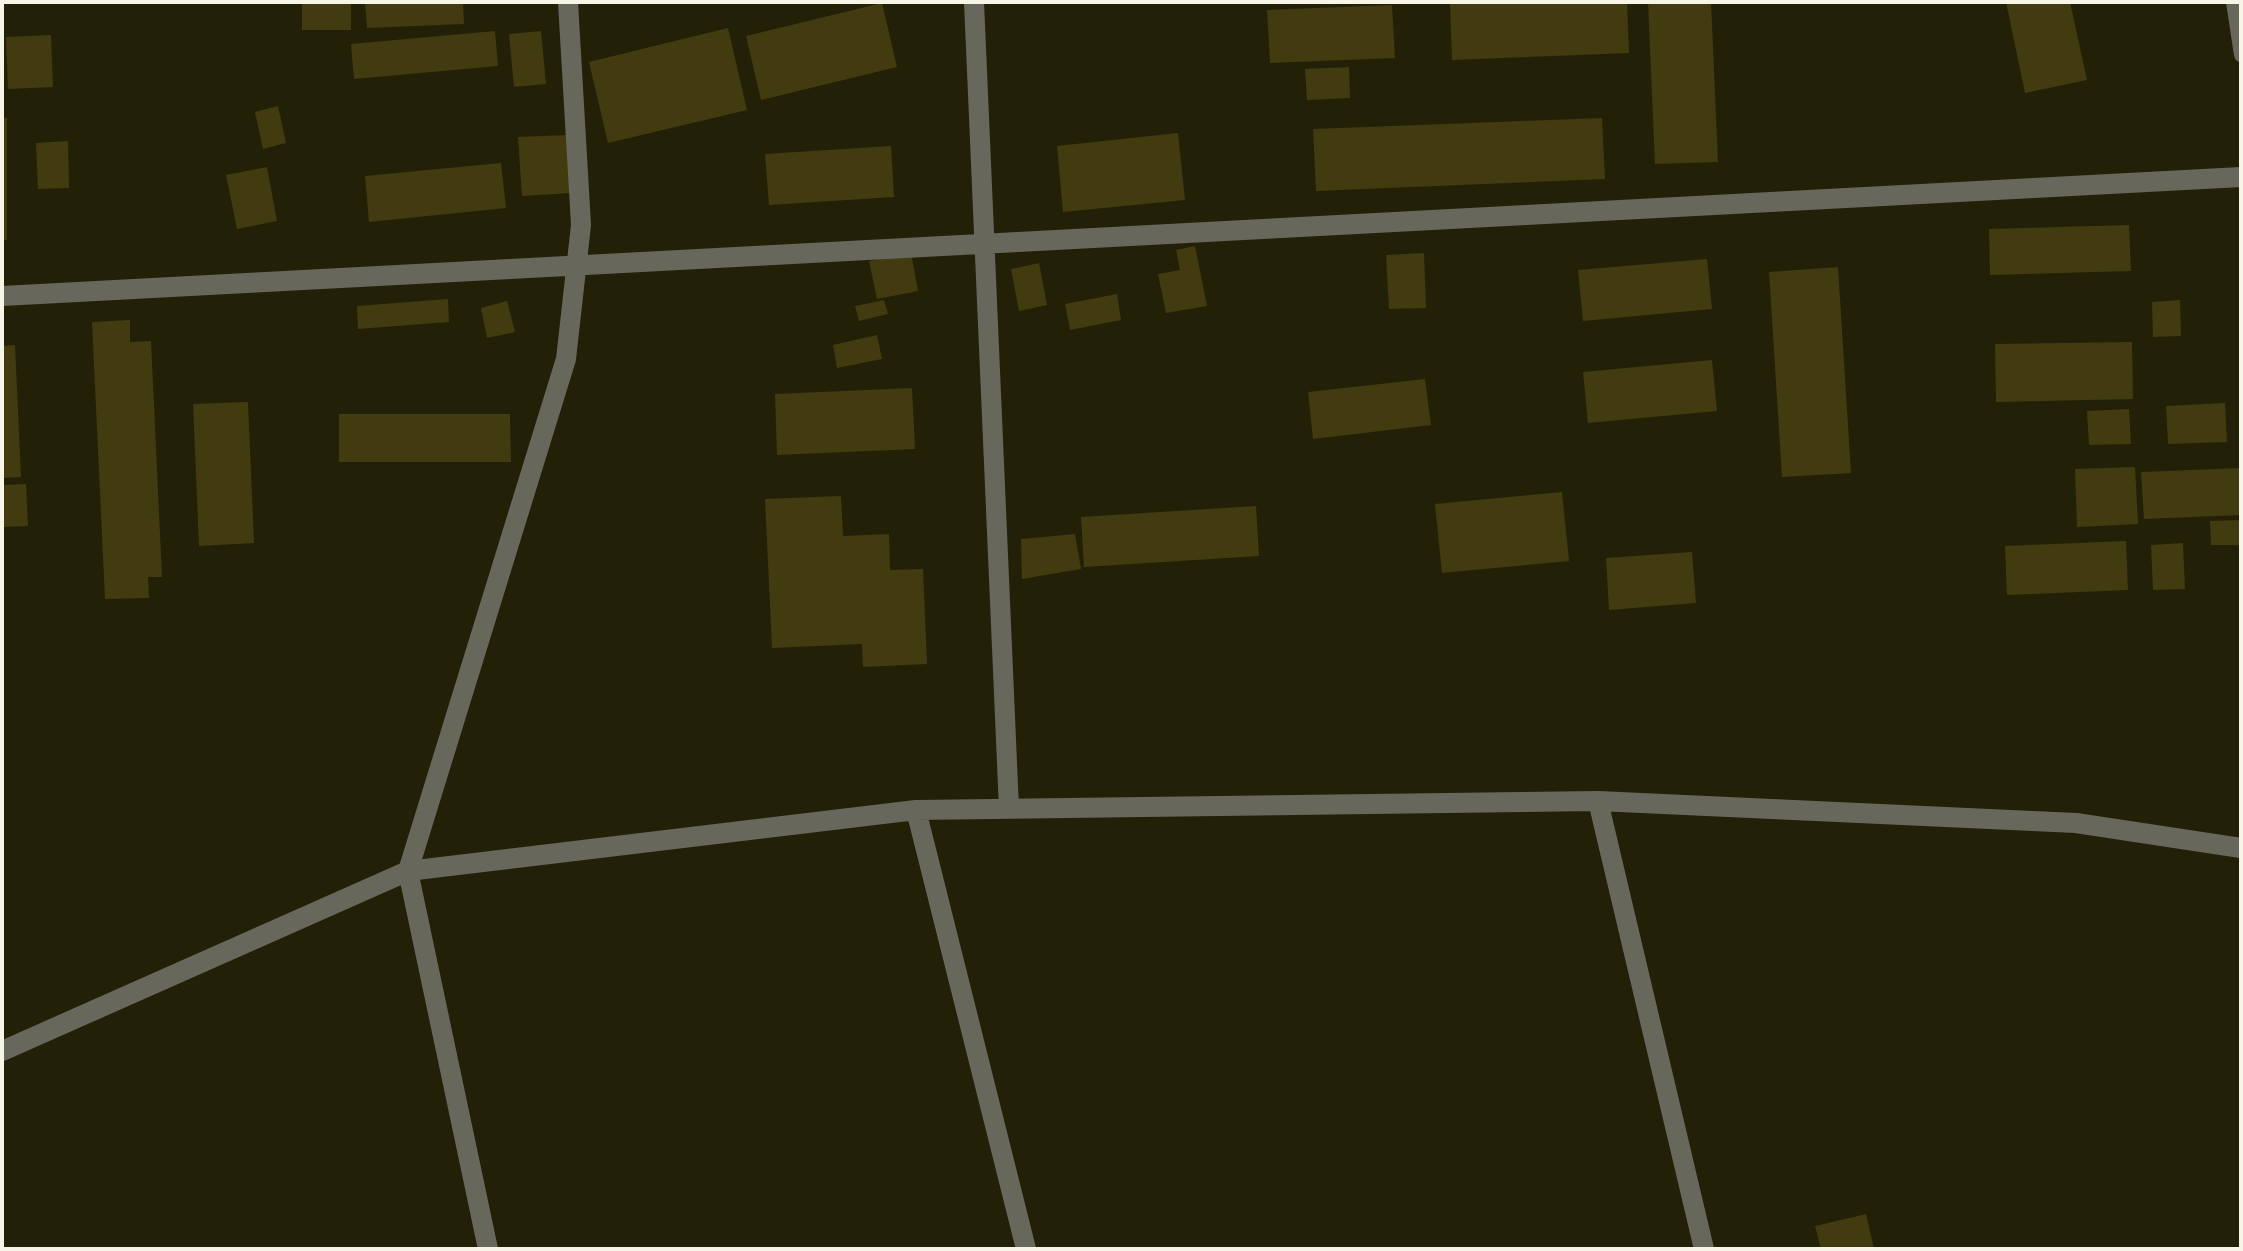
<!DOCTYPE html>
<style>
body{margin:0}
#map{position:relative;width:2243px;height:1251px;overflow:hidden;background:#232008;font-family:"Public Sans",sans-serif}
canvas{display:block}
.frame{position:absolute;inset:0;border:4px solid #f6f5e6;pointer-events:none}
</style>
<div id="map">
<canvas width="2243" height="1251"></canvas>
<div class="frame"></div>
</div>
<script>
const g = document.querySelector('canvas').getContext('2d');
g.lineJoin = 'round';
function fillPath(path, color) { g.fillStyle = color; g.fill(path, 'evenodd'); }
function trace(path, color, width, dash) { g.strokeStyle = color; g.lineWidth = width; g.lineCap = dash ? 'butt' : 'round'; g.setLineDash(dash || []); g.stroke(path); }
const building = new Path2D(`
 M302,2h49v28h-49z
 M365,2h98l1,22 -97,4z
 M1627,2l2,51 -177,7 -2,-56z
 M1648,2h63l7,160 -63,2z
 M2006,2h64l17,78 -62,13z
 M882,3l15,64 -136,33 -15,-64z
 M1392,5l3,53 -125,5 -3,-53z
 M728,28l19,82 -139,33 -19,-81z
 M495,31l3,35 -144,13 -3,-35z
 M541,31l5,53 -32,3 -5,-53z
 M51,35l2,52 -45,2 -2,-52z
 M1349,67l1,31 -43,2 -2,-31z
 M278,106l8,37 -23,6 -8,-37z
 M2,118h5v122h-5z
 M1602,118l3,61 -289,12 -3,-62z
 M1178,133l7,67 -122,12 -6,-66z
 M567,135l3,58 -48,3 -4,-59z
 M68,141l1,47 -31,1 -2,-46z
 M891,146l3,51 -125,8 -4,-51z
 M501,163l5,45 -137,14 -4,-46z
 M267,167l10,54 -40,8 -11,-54z
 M2129,225l2,46 -141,4 -1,-46z
 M1195,246l12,60 -41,7 -8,-39 22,-4 -4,-20z
 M911,253l7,38 -41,8 -8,-38z
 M1424,253l2,55 -37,1 -3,-54z
 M1707,259l5,50 -129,12 -5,-51z
 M1039,263l8,42 -28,6 -8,-42z
 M1838,267l13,206 -69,4 -13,-205z
 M1117,294l4,26 -51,10 -5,-26z
 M448,299l1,23 -91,7 -1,-23z
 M884,300l4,14 -29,7 -4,-15z
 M2180,300l1,36 -28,1 -1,-35z
 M507,301l8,31 -28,6 -6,-30z
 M130,320v22l21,-1 11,236h-14l1,21 -44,1 -13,-277z
 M877,335l5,24 -45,9 -4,-23z
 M2132,342l1,57 -137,3 -1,-58z
 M15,345l6,132 -19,1v-132z
 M1712,360l5,51 -129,12 -5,-51z
 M1425,379l6,46 -118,14 -5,-47z
 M912,388l3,61 -138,6 -2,-61z
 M248,402l6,141 -55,3 -6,-142z
 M2225,403l2,39 -59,2 -2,-38z
 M2129,409l2,35 -42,1 -2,-34z
 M339,414h171l1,48h-172z
 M2135,467l3,57 -61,3 -2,-58z
 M2241,468v47l-97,4 -3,-47z
 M26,484l2,42 -26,1v-42z
 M1562,492l7,69 -127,12 -7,-69z
 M841,496l2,40 46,-2 1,36 33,-1 4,95 -64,3 -1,-23 -90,4 -7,-149z
 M1256,506l3,50 -175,11 -3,-50z
 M2241,520v25h-30l-1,-24z
 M1075,534l6,35 -59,10 -1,-40z
 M2126,541l2,49 -121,5 -2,-49z
 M2183,543l2,46 -32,1 -2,-45z
 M1692,552l4,51 -87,7 -3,-52z
 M1866,1214l8,35h-53l-6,-23z`);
const lane = new Path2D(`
 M2233,2l8,53`);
const street = new Path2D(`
 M974,2l35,807
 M2,296l2239,-119
 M1598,801l106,448
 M916,810l110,439
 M2,1051l406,-180 508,-61 682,-9 478,22 165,25
 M488,1249l-80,-378 158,-512 15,-134 -13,-223`);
fillPath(building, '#423b0f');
trace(lane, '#68675b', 14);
trace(street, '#68675b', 20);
</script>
